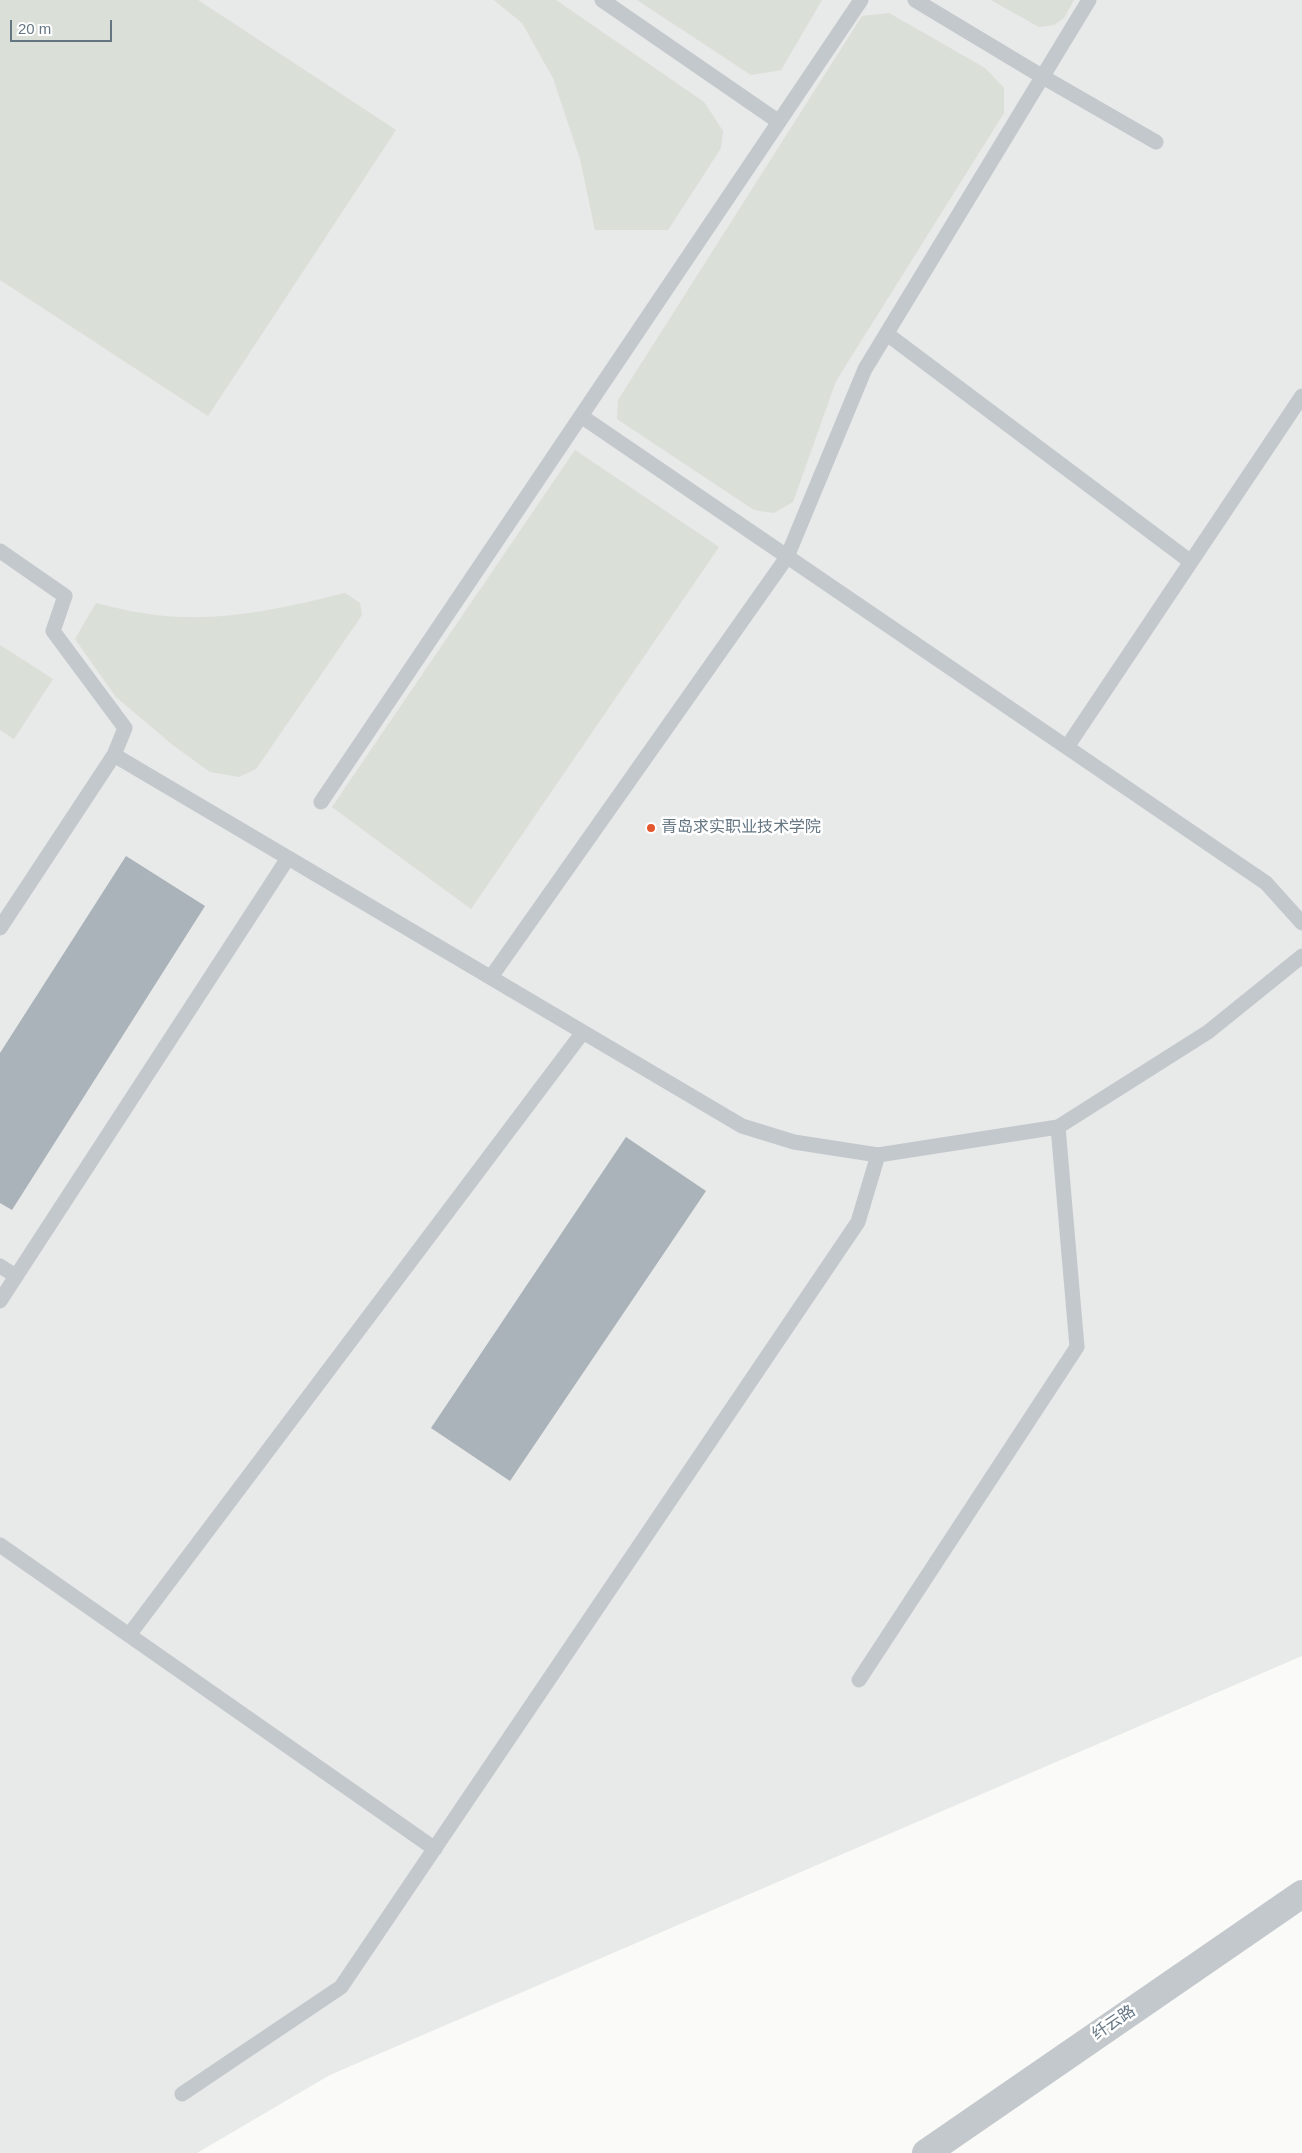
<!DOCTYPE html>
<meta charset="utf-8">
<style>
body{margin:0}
#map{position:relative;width:1302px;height:2153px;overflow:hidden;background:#fafaf8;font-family:Arial,sans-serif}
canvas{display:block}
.scale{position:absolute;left:10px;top:20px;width:102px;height:22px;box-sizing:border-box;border:2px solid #657683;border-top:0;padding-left:6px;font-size:15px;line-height:18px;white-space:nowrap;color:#657683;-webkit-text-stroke:4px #fff;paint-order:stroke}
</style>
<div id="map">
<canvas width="1302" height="2153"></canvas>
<div class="scale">20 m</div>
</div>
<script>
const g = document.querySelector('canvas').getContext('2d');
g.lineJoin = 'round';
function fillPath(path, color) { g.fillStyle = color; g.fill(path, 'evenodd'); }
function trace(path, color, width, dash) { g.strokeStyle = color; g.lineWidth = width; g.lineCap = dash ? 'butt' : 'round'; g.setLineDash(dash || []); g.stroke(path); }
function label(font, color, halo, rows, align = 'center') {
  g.font = font + ' Arial,"Noto Sans SC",sans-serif'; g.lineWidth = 5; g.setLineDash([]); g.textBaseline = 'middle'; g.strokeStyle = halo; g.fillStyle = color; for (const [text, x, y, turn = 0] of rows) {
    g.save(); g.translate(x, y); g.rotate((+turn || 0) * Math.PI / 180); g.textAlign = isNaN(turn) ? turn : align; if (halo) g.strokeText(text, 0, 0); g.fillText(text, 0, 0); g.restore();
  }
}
const built = new Path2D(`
 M0,0h1302v1656l-972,419 -133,78h-197z`);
const green = new Path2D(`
 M0,0h198l198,130 -188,286 -208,-136z
 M494,0h62l148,102 19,29 -2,17 -53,82h-73l-15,-71 -27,-81 -31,-55z
 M637,0h185l-41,70 -30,5z
 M991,0h83l-10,18 -10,7 -15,2z
 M889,13l96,55 19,20v25l-168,268 -43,121 -19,11 -20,-3 -137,-91 1,-19 244,-384z
 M575,450l144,97 -248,362 -139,-102z
 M345,593l15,10 2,12 -106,154 -17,8 -29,-5 -36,-26 -58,-49 -41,-58 21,-36c17,4 35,9 53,11 66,10 132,-5 196,-21z
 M0,645l53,34 -39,60 -14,-9z`);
const building = new Path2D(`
 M126,856l79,50 -193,304 -12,-7v-150z
 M626,1137l80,54 -196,290 -79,-53z`);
const service = new Path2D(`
 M602,0l177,122
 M915,0l128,77 113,65
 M887,334l304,228
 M581,416l685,467 36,40
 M0,551l65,45 -12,35 72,97 -11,27 -114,173
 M1067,747l235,-351
 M114,755l628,371 52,16 84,13 180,-28 150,-95 94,-76
 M321,802l540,-802
 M491,977l296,-420 78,-188 224,-369
 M0,1266l16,10
 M0,1301l288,-443
 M0,1545l435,304
 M129,1635l454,-603
 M859,1680l218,-333 -19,-220
 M182,2094l159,-107 517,-765 20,-67`);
const minor = new Path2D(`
 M926,2153l376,-259`);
const markers = [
 [651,828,5,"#e4572e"]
];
const poiNames = [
 ["青岛求实职业技术学院",661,828]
];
const streetNames = [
 ["纤云路",1114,2023,-34]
];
fillPath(built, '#e8e9e9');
fillPath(green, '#dadfd7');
fillPath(building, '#aab3b9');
trace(service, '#c3c8cc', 15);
trace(minor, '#c3c8cc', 28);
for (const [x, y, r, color] of markers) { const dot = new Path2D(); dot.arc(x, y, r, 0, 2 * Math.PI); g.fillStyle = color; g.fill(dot); trace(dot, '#fff', 2); }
label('16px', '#657683', '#fff', poiNames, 'left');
label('16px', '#657683', '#fff', streetNames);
</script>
